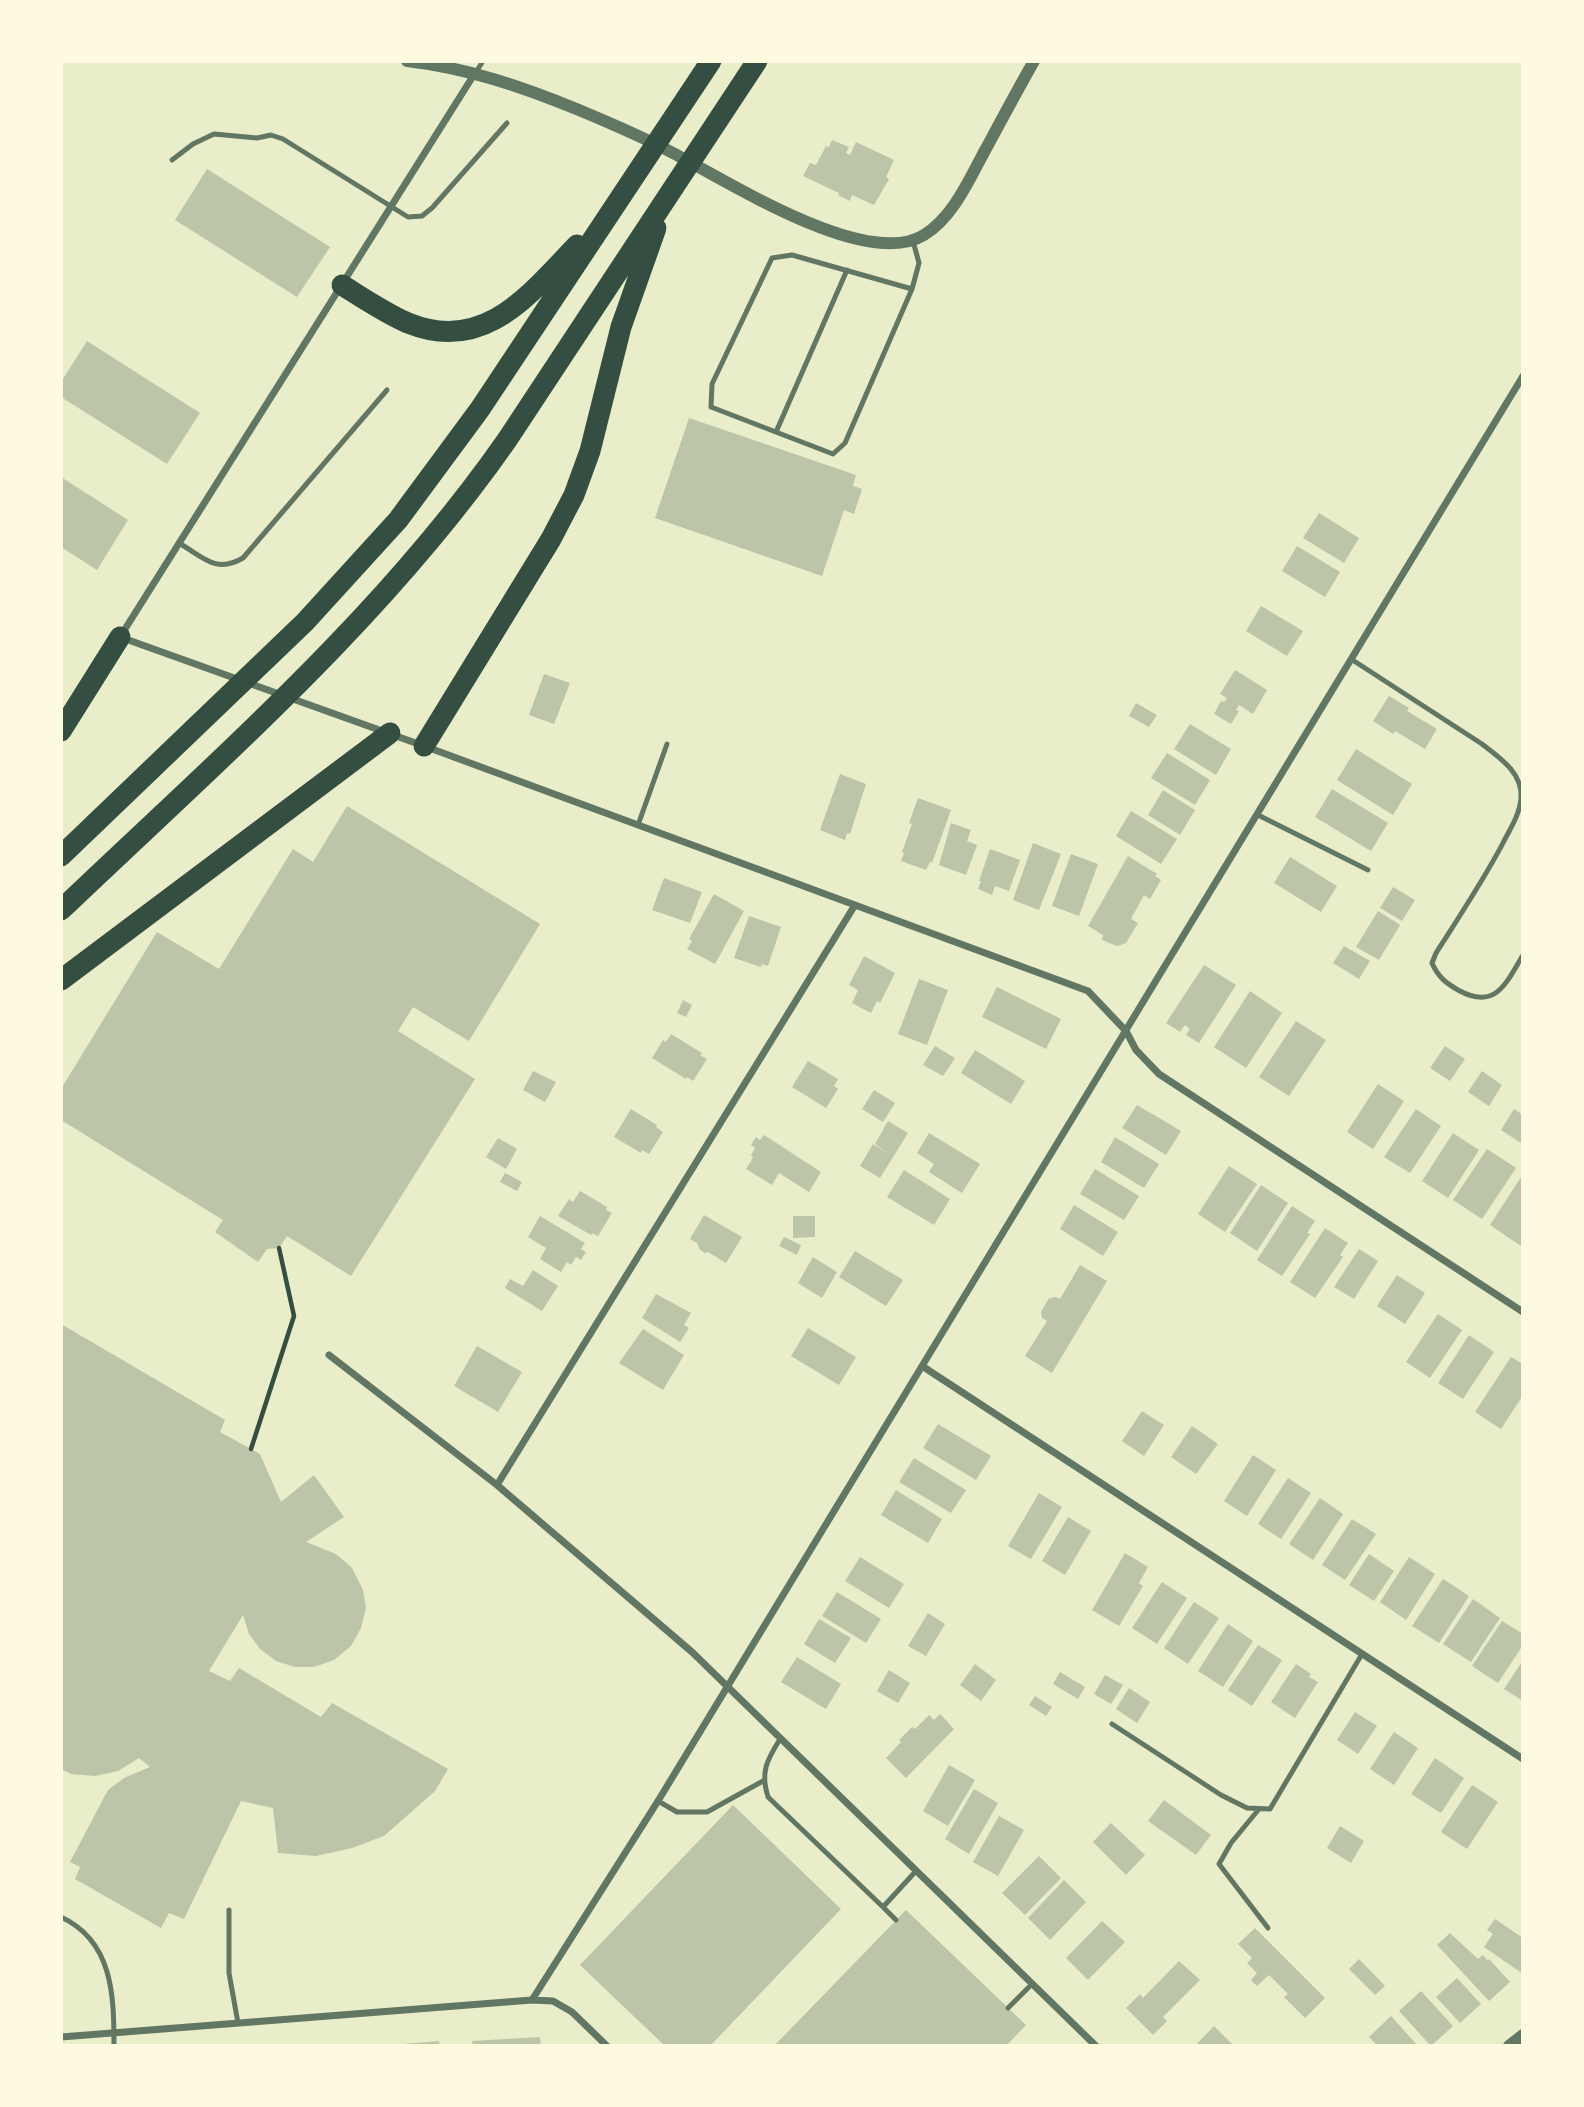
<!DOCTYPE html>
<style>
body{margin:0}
#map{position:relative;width:1584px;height:2107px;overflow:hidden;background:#e9edc9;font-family:Ubuntu,sans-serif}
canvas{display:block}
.frame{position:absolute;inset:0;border:63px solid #fefae0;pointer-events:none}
</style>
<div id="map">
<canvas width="1584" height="2107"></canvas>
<div class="frame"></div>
</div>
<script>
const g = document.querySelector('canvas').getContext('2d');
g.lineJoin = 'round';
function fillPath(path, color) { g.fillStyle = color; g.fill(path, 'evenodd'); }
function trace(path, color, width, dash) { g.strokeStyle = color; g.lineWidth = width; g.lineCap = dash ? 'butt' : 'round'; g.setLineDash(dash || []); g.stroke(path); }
const building = new Path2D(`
 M832,140l17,7 -3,6 4,2 6,-13 38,18 -8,17 3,2 -15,26 -22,-10 -2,6 -12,-6 1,-2 -36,-17 7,-13 6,2 10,-19 3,1z
 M207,169l123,78 -33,50 -122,-77z
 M87,341l113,72 -33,51 -106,-67v-15z
 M689,418l167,57 -3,11 9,3 -8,25 -10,-4 -22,66 -167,-58z
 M61,477l67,43 -31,50 -36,-23z
 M1319,513l40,25 -15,25 -41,-25z
 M1297,546l43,26 -15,25 -43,-26z
 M1261,606l42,25 -16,25 -41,-25z
 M1235,670l32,20 -14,24 -14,-9 -3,5 3,1 -8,13 -17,-10 7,-13 3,1 3,-4 -7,-4z
 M544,674l26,9 -16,41 -25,-9z
 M1389,696l20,12 -2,3 30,18 -12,20 -30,-18 -2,3 -20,-13z
 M1136,703l21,12 -8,12 -20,-11z
 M1190,724l41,25 -15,26 -42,-26z
 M1356,749l56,35 -19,31 -56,-35z
 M1167,753l43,27 -15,25 -44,-27z
 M840,774l26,10 -16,50 -3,-1 -2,7 -25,-10z
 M1332,789l56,34 -17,28 -56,-34z
 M1163,790l32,20 -15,25 -32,-20z
 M918,798l33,12 -19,53 -2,-1 -4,8 -25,-9 3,-8 -2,-1 10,-28 -3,-1z
 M347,806l193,118 -71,117 -56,-34 -15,24 77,48 -124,197 -64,-40 -8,12 -12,1 -9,13 -43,-30 8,-12 -162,-100v-31l96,-157 62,37 74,-120 20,13z
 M1131,811l46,28 -16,25 -45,-28z
 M951,823l20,7 -4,11 10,4 -11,30 -27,-10z
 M1033,843l28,11 -22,56 -26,-10z
 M990,849l30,11 -11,31 -14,-5 -3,9 -14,-6 3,-8h-2z
 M1071,854l27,10 -19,52 -27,-10z
 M1128,856l29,18 -2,2 6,4 -11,19 -6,-4 -13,24 7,4 -12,20 -9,3 -15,-6 1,-5 -15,-9z
 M1290,857l47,29 -16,26 -47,-29z
 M664,878l38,14 -12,31 -38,-13z
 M1393,887l22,13 -13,21 -22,-13z
 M714,894l30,17 -29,53 -28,-15 5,-8 -3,-2z
 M1378,911l22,14 -21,35 -23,-13z
 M749,916l32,11 -13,39 -6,-2 -1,3 -27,-9z
 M1344,946l26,15 -11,18 -26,-16z
 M864,956l31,17 -15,30 -3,-2 -6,12 -19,-10 6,-13 -9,-5z
 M1204,965l32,20 -37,58 -13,-8 4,-6 -5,-4 -5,7 -14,-9z
 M919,979l29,11 -21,55 -29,-11z
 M997,987l64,32 -15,30 -64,-32z
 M1250,991l32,22 -36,55 -32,-21z
 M683,1000l9,5 -6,12 -9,-4z
 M1296,1021l30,19 -37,56 -30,-19z
 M671,1034l31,19 -2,2 7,4 -14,22 -6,-4 -1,2 -34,-21 11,-18 3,2z
 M935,1046l20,12 -12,18 -20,-11z
 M1445,1046l20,13 -15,22 -20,-13z
 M975,1050l50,31 -14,23 -50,-31z
 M808,1061l30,18 -4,7 4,3 -12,19 -34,-21z
 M533,1071l23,11 -11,20 -22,-12z
 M1482,1071l20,14 -13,21 -21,-14z
 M1378,1084l26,17 -31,48 -26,-17z
 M874,1090l21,13 -12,19 -21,-13z
 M1137,1105l44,26 -15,24 -44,-27z
 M631,1109l26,16 -1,2 7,5 -14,22 -7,-4 -1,3 -27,-16z
 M1416,1109l25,17 -31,47 -26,-16z
 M1514,1109l9,6 -2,28 -20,-13z
 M888,1121l20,12 -28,45 -20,-12 13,-22 16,10 -14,-10z
 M929,1133l51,31 -18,29 -33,-21 5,-8 -17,-11z
 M1453,1133l26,17 -31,48 -26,-17z
 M764,1135l57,37 -12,20 -30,-19 -7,12 -26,-16 7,-11 -2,-3 4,-7 -4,-3 5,-8 4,3z
 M1115,1137l44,27 -15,24 -43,-26z
 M498,1138l19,11 -11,20 -20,-12z
 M1487,1149l29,19 -34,51 -29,-19z
 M1229,1166l28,18 -32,48 -27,-18z
 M1095,1169l44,27 -15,24 -44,-26z
 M904,1170l46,29 -16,26 -47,-28z
 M505,1173l17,9 -5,9 -17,-9z
 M1523,1174v70l-2,2 -31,-21z
 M1261,1185l27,18 -31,48 -27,-18z
 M580,1191l27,16 -1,3 6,3 -14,23 -6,-3 -1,2 -33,-19 11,-17 4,3z
 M1074,1205l44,27 -15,24 -43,-27z
 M1292,1206l23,15 -8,12 3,1 -28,42 -25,-16z
 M704,1215l38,22 -16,26 -18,-11 -3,1 -5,-3 -3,-7 -7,-4z
 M540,1216l45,27 -4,6 5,3 -5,8 -5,-3 -5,8 -4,-3 -6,10 -21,-13 6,-11 -18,-11z
 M793,1216h22v21l-22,1z
 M1325,1228l23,15 -8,12 3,2 -28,41 -25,-16z
 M784,1237l17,8 -4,10 -18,-9z
 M1359,1249l19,12 -24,38 -20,-12z
 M855,1251l48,29 -17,26 -47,-29z
 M813,1257l24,15 -15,26 -24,-15z
 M1080,1265l27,16 -55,92 -27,-17 22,-35 -5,-3 -1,-6 8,-14 7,-1 4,2z
 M533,1270l25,16 -16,25 -37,-23 5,-9 13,7z
 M1397,1275l28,18 -20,31 -28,-18z
 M656,1294l35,19 -7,12 5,3 -9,14 -38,-24z
 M1438,1314l24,16 -32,48 -24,-16z
 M61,1324l164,96 -5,12 40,22 21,48 33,-27 30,42 -38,25 30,12 16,14 11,22 3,18 -5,20 -10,18 -17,14 -20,7h-19l-19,-6 -16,-12 -11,-15 -6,-19 -34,56 21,10 9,-13 82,49 11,-14 116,66 -13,22 -51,45 -32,12 -36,8 -38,-3 -5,-45 -32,-7 -57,118 -15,-6 -8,15 -86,-49 5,-12 -10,-5 38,-72 16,-12 26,-11 -11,-9 -21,13 -23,5 -24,-2 -10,-5z
 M808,1328l48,29 -17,28 -48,-29z
 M643,1329l41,26 -21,35 -44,-27z
 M1469,1335l25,17 -31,47 -25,-16z
 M477,1346l45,26 -24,40 -44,-26z
 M1511,1357l12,7v31l-22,34 -26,-17z
 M1142,1411l22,14 -20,31 -22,-15z
 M938,1424l53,32 -15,24 -53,-32z
 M1192,1426l26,18 -22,30 -25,-17z
 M1253,1455l23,15 -29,46 -23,-15z
 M914,1458l52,32 -15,23 -52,-31z
 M1288,1478l23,15 -30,46 -23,-15z
 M896,1490l46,29 -14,24 -47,-28z
 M1039,1493l23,14 -31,52 -23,-13z
 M1320,1498l23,16 -30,46 -24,-16z
 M1068,1517l23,14 -26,44 -23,-14z
 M1352,1519l24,15 -31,46 -23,-15z
 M1125,1553l23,14 -9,16 4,3 -24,40 -27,-16z
 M1369,1554l25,17 -20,30 -25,-16z
 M860,1557l44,27 -15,24 -44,-27z
 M1409,1557l26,17 -29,46 -26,-18z
 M1443,1579l26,17 -30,47 -27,-17z
 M1162,1582l25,16 -30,46 -25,-16z
 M837,1592l44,27 -15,24 -44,-27z
 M1473,1599l27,19 -29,44 -28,-18z
 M1194,1602l25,16 -31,46 -24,-16z
 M928,1613l17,11 -19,32 -18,-10z
 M819,1619l32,19 -16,25 -31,-19z
 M1502,1621l21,13v11l-25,38 -26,-17z
 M1228,1624l25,17 -30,46 -25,-16z
 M1258,1645l24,15 -30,46 -24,-16z
 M797,1657l44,27 -15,25 -45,-27z
 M1523,1660v41l-19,-12z
 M975,1664l21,16 -15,21 -21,-16z
 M1296,1664l15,10 -2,3 9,5 -23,36 -24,-16z
 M889,1670l21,13 -12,20 -21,-12z
 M1060,1672l25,15 -7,12 -25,-15z
 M1105,1675l18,10 -12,19 -17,-10z
 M1129,1688l21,14 -13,21 -21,-14z
 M1035,1696l17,11 -6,9 -17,-11z
 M1355,1712l22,14 -19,28 -21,-14z
 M940,1714l14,15 -48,49 -20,-20 15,-16 -2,-2 13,-13 3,2 14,-14 5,5z
 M1394,1732l24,16 -24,37 -24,-16z
 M1435,1758l29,20 -23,35 -30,-19z
 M949,1765l26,15 -27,46 -25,-15z
 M1472,1785l26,17 -31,47 -26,-17z
 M974,1789l24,14 -29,51 -24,-15z
 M1164,1800l47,35 -15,20 -48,-34z
 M733,1805l108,104 -131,137h-45l-85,-81z
 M999,1816l25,14 -26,46 -25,-14z
 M1111,1823l34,32 -19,20 -33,-33z
 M1340,1826l24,15 -13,22 -24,-15z
 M1039,1856l22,22 -36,37 -23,-22z
 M1064,1880l22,22 -36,38 -22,-22z
 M906,1910l120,115 -20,21h-232z
 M1495,1919l28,19v36l-39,-27 9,-13 -6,-4z
 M1102,1921l23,21 -37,38 -22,-22z
 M1255,1928l70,70 -20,20 -21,-21 4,-3 -19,-19 -12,11 -6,-6 6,-7 -10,-10 5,-5 -14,-14z
 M1450,1933l28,26 5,-4 5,6 1,-2 21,23 -21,19 -52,-56z
 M1359,1959l26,27 -10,9 -26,-26z
 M1179,1961l21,19 -37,37 4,4 -14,14 -27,-27 14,-14 3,4z
 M1457,1978l24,26 -21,19 -24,-26z
 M1421,1991l32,35 -22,20 -32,-35z
 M1391,2016l27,30h-40l-9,-9z
 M1214,2026l20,20h-39z
 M540,2037l1,9h-68l-1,-5z
 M439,2041l1,5h-37v-2z`);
const path = new Path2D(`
 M251,1449l43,-133 -15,-68`);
const service = new Path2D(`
 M476,72l7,-11
 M172,160l21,-16 21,-10 43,4 14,-3 12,4 125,78 14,-1 10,-8 75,-85
 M912,289l-120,-34 -20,3 -60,126 -1,23 122,47 12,-11 67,-154 7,-26 -6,-22
 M776,432l71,-162
 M179,543c24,14 37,31 64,15l144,-168
 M1351,659l131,85c17,13 41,29 39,54 -1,16 -11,31 -18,45 -20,38 -44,74 -67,110l-4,10c6,14 14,20 26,27 38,21 48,-7 65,-35
 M1258,815l110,55
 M638,825l29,-81
 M1112,1724l109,71 26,13 23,1 92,-155
 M780,1739c-13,21 -20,33 -12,58l115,110 33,-36
 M658,1801l19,11h30l56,-31
 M1259,1809l-28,34 -12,21 49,64
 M883,1907l13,13
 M229,1910v63l9,50
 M61,1917c52,24 53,79 53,129
 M1008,2008l24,-24`);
const minor = new Path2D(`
 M475,73l-355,564 304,109 664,245 38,40 10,19 23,24 364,238
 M329,1355l168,130 195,167 404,394
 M922,1366l601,393
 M497,1485l358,-580
 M532,2000l126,-199 865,-1425
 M61,2037l471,-37 21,1 19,11 35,34`);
const tertiary = new Path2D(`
 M407,61c61,7 116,26 172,49 31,13 62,26 92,42 55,28 195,119 253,83 31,-19 47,-60 64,-90 15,-28 30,-56 46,-84
 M1509,2046l14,-11`);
const motorway = new Path2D(`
 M342,285c21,13 43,28 66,38 76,31 121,-28 169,-78
 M61,731l59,-94
 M424,746l127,-207 23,-44 16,-44 31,-124 35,-99
 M61,856l244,-234 93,-102 82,-111 231,-348
 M61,910c156,-149 322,-292 446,-470l250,-379
 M61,980l329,-247`);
fillPath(building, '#bcc5a7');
trace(path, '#344e41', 4.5);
trace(service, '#617663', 5);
trace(minor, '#617663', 7);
trace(tertiary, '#617663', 12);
trace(motorway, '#344e41', 21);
</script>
